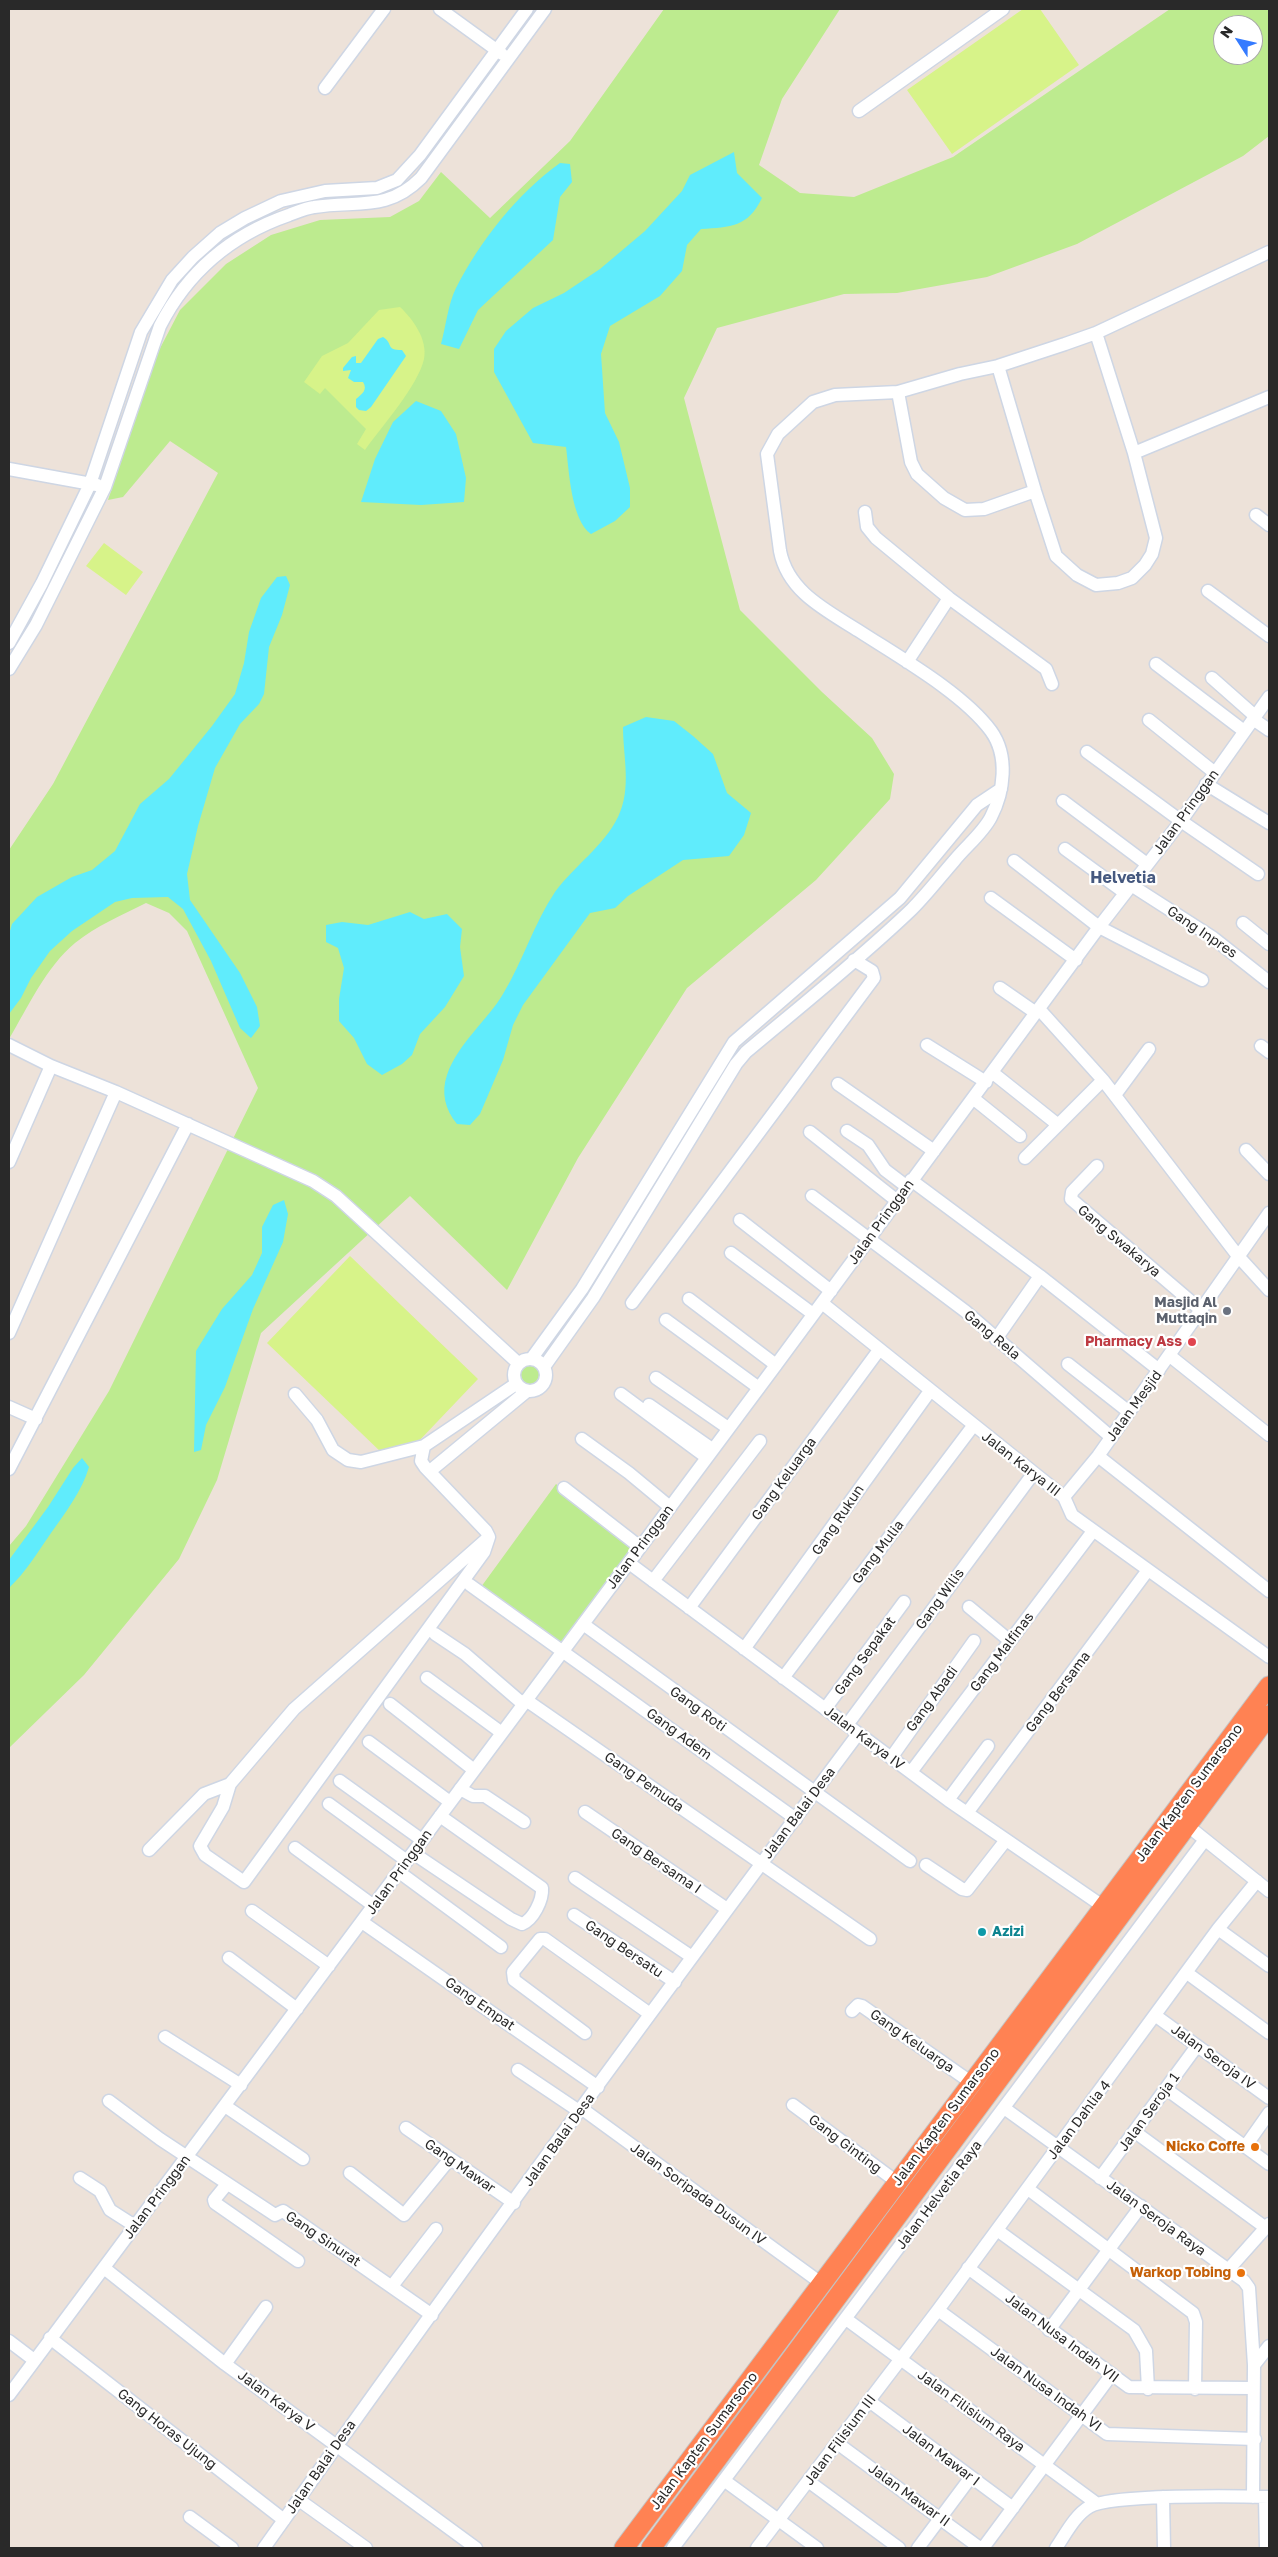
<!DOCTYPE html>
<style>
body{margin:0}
#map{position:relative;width:1278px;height:2557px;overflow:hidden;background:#ede2d9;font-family:"Golos Text",sans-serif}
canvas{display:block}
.frame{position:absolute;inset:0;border:10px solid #292929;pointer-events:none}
.north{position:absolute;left:1213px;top:15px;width:50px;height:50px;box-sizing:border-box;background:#fff;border:1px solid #a9a9a9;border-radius:50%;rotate:305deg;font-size:14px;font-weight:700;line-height:20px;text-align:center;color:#292929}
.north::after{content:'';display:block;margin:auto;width:18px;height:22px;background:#357bff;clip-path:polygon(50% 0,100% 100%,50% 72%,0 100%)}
</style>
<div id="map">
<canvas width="1278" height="2557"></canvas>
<div class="frame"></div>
<div class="north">N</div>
</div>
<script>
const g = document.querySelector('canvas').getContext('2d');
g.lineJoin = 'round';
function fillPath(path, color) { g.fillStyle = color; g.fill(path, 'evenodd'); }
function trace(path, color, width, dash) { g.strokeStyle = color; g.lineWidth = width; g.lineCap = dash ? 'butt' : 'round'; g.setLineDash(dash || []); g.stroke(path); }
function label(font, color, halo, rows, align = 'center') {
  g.font = font + ' "Golos Text",sans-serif'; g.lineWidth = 4.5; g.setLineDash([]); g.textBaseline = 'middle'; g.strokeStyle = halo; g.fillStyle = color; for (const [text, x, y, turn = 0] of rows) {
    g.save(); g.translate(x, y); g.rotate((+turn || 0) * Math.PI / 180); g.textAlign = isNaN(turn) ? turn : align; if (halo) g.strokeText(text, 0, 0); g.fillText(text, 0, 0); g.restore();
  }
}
const green = new Path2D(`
 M664,9h176l-58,90 -23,66 41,28 54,4 99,-40 217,-148h99v127l-26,20 -166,88 -90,33 -90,16 -53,1 -127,34 -33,70 56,212 82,82 50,46 22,36 -4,25 -74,81 -129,108 -109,170 -71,132 -97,-94 -149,137 -44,147 -38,79 -95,116 -75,73v-202l17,-20 83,-135 149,-303 -71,-157 -18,-18 -23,-10c-24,12 -50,23 -71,40 -29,24 -47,64 -66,96v-189l44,-66 165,-311 -48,-32 -47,56 -15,3 48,-144 24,-46 46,-46 45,-29 49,-15 70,-3 29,-16 22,-29 49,46 80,-77zM1223,25h30v30h-30z
 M518 1374a12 12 0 1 1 24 0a12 12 0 1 1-24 0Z
 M556,1484l81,60 -75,103 -81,-60z`);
const pitch = new Path2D(`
 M1023,9h17l39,56 -127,89 -45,-64z
 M400,307c13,12 28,33 24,52 -6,27 -42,67 -59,91l-8,-6 9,-15 -41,-41 -5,6 -16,-12 18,-26 26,-13 31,-33z
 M104,543l39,29 -17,23 -40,-29z
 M350,1256l128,123 -61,64 -34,11 -116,-111z`);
const water = new Path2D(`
 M734,152l3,21 25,25c-14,29 -31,29 -61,31l-14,16 -5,26 -22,25 -50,30 -9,28 4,59 14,29 11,46v19l-15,14 -24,13c-20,-14 -22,-64 -25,-87l-33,-4 -39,-71v-23l12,-18 27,-23 31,-15 36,-24 45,-38 37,-40 8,-16z
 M560,163l10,1 2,18 -12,15 -7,43 -75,70 -19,39 -18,-5c5,-18 7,-40 15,-56 24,-47 61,-94 104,-125z
 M383,337c11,7 2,13 19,13l4,6 -35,51 -5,4 -7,-1 -3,-3v-8c6,-5 12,-9 7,-17h-9l-6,-4 3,-8 -8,1v-3l9,-11 4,-1v7h5l17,-24z
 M416,401l25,10 15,23 10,44 -2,24 -43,3 -60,-3 14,-43 18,-37z
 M286,576l4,9 -8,30 -13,32 -5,47 -5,10 -19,20 -25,44 -17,58 -11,48 3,26 50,73 17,34 3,19 -9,12 -11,-10 -29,-67 -28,-52 -15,-12 -36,1 -17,4 -43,29 -22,20 -19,27 -10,20 -12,16v-80l3,-10 25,-27 35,-20 20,-7 23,-19 25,-47 29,-25 43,-53 23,-32 9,-31 5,-31 12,-34 16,-21z
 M646,717l28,4 19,15 20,18 14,39 24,20 -7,22 -15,21 -46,4 -55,36 -13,12 -25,5 -67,92 -10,20 -10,35 -23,54 -10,11 -13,-1c-12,-14 -16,-32 -10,-49 11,-32 40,-54 56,-81 20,-33 31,-71 52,-102 19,-26 49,-46 63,-75 14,-29 5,-60 5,-90z
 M410,912l14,7 23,-5 15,15 -2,18 4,29 -19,31 -25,27 -8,21 -10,9 -20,11 -15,-11 -13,-26 -15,-17v-22l5,-31 -6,-20 -12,-6v-17l16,-3 26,3z
 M284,1200l4,14 -5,28 -30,67 -28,78 -19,38 -5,25 -7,2 2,-101 26,-42 30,-34 10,-22v-26l11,-22z
 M82,1458l7,9c-7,24 -24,46 -38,66 -14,20 -25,39 -42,55v-28l39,-53 25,-39z`);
const minor = new Path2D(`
 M440,9l62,45
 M325,88l59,-79
 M859,111l144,-102
 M998,366l37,125 21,65 21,19 19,10 22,-2 14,-5 13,-13 7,-11 4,-16 -22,-85 -38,-120
 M898,392l13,70 6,12 27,24 21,12 19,-1 51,-18
 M1134,453l135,-56
 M9,469l88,16
 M865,512l2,15 9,11 73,60 97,71 6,15
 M1256,515l13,10
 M1208,591l61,45
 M9,643l33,-60 48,-99 51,-152 31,-52 21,-23 27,-24 25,-15 36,-17 44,-10 52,-3 20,-8 23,-25 107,-146
 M907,662l42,-64
 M1156,664l88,67
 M9,669l27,-44 69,-138 55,-161c28,-55 71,-91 129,-111 8,-3 17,-7 25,-8 43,-7 73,5 107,-29l124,-169
 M1212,678l43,38
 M1253,719l16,11
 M1149,720l66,53
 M1087,752l94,69 77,53
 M1206,784l63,39
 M1063,801l84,63
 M1065,849l60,44
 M1014,861l85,66 103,53
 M1131,885l81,52 57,45
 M991,898l85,62
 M1243,923l26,21
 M1000,988l36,25
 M1039,1009l64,71 135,176 31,34
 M9,1045l42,21 65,26 197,89 23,15 182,167
 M927,1045l59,37
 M1261,1046l8,6
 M993,1073l64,51
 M838,1084l96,67
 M1115,1095l34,-46
 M974,1099l46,37
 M847,1131l21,14 17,25 21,16
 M810,1132l86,68
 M1246,1150l23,24
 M1025,1158l78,-78
 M9,1162l42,-96
 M1097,1166l-25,26 -1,7 131,112
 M911,1180l129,96 119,94
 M812,1196l153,115 146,126
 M740,1220l91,71
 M731,1253l82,61
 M689,1299l87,66
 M632,1303l242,-325 -2,-7 -18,-11
 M822,1303l242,194 8,18 197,142
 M666,1320l93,68
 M9,1333l107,-241
 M996,1339l44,-63
 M1170,1356l99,79
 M532,1358l50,-69 152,-247 166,-144 77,-93 24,-16
 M514 1375a16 16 0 1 1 32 0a16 16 0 1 1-32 0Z
 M1068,1364l61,48
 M544,1367l49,-69 143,-234 10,-12c56,-47 114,-93 166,-143 15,-15 28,-32 42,-48 11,-14 29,-28 37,-44 13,-25 18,-61 0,-86 -28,-38 -92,-74 -132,-100 -33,-21 -71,-39 -79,-80l-13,-97 11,-20 35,-32 22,-7 63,-3 62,-18 38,-8 67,-22 31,-11 173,-81
 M656,1378l72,50
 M295,1394l22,26 16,30 15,10 13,2 63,-16 92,-62
 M621,1394l85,63
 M649,1405l63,44
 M9,1407l27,12
 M582,1439l47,34 41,34
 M1098,1456l171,135
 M9,1469l179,-345
 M430,1471l97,-80
 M564,1488l76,59
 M1064,1497l34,-41 171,-243
 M629,1563l319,237 156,107
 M653,1581l107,-140
 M470,1585l326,234
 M969,1607l41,34
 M689,1608l190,-258
 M583,1624l327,237
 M435,1634l30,20 58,50
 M744,1649l186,-258
 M427,1678l75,55
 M783,1678l190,-252
 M526,1700l344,239
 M390,1704l84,66
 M825,1709l79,-107
 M847,1725l186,-251
 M369,1742l81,60
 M891,1758l83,-117
 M911,1772l182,-241
 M340,1781l82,59
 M230,1784l-7,23 -23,39 5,9 39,27 240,-330 5,-15 -3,-6 -61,-64 -4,-6 3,-15
 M460,1789l13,7h12l39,26
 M948,1800l40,-54
 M329,1804l78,57
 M585,1812l142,97
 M967,1813l181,-243
 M1188,1826l81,65
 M295,1848l79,58
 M149,1850l55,-56 26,-10 64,-75 195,-172
 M413,1853l98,66 11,5c11,-4 21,-24 20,-36l-102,-72
 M926,1865l36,24 5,1 39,-50
 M399,1872l102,75
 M575,1878l117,79
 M252,1911l77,55
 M574,1915l101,67
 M362,1922l236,165
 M1218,1929l51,37
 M229,1958l68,51
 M1187,1973l82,60
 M852,2011l6,-6 4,1 110,77
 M1156,2016l113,82
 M585,2033l-71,-53 -1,-8 27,-33h5l105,75
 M165,2037l76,48
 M518,2070l61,41
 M1166,2089l103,75
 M109,2101l51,38 115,76 8,-4 149,104
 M793,2105l104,77
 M225,2106l78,53
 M581,2108l240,175
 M1004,2108l240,173 5,7 5,77 -1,132
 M406,2128l108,75
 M1135,2132l131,96
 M1245,2147l24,-34
 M350,2173l54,42 45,-55
 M80,2178l20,13 10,19 25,16
 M1100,2178l97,-132
 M227,2184l-13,16 1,3 83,58
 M1028,2189l165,124 3,9 -1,67
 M997,2230l137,100 12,21 2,38
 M104,2268l121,96 251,184
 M968,2268l161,119 123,1
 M1228,2270l41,-46
 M392,2286l44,-57
 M938,2310l169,124 148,5
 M846,2319l250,184
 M1049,2330l92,-124
 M50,2338l234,182
 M9,2341l25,19
 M225,2364l41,-57
 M1254,2365l15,-19
 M9,2395l767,-1030 323,-438 82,-106 88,-124
 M869,2401l144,107
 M837,2443l143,105
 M725,2481l92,67
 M808,2481l91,67
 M1163,2497l1,51
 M1265,2497l1,51
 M299,2500l67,48
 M190,2517l42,31
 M264,2548c194,-274 393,-545 594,-814
 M673,2548l531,-707
 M757,2548l181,-238 280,-381 39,-48
 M918,2548l53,-71
 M983,2548l129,-174
 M1056,2548c9,-13 19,-33 33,-41 20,-13 150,-11 180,-10`);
const highway = new Path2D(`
 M624,2548l645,-862
 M651,2548l618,-833`);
const markers = [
 [1227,1311,5,"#6b7280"],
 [1192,1342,5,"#e0444e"],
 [982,1932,5,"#0f9aa8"],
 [1255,2147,5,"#e8710a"],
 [1241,2273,5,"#e8710a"]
];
const streetNames = [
 ["Jalan Pringgan",1186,812,-54],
 ["Gang Inpres",1202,932,34],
 ["Jalan Pringgan",881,1222,-54],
 ["Gang Swakarya",1119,1241,40],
 ["Gang Rela",992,1335,40],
 ["Jalan Mesjid",1134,1406,-54],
 ["Jalan Karya III",1021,1464,38],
 ["Gang Keluarga",784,1479,-54],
 ["Gang Rukun",838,1520,-56],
 ["Jalan Pringgan",640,1547,-53],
 ["Gang Mulia",878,1552,-53],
 ["Gang Wilis",940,1599,-54],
 ["Gang Malfinas",1002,1652,-53],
 ["Gang Sepakat",865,1656,-54],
 ["Gang Bersama",1058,1692,-53],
 ["Gang Abadi",932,1699,-54],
 ["Gang Roti",698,1709,36],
 ["Gang Adem",679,1734,36],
 ["Jalan Karya IV",864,1738,37],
 ["Gang Pemuda",644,1782,35],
 ["Jalan Kapten Sumarsono",1189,1793,-53],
 ["Jalan Balai Desa",799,1813,-53],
 ["Gang Bersama I",656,1861,34],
 ["Jalan Pringgan",399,1872,-54],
 ["Gang Bersatu",624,1949,34],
 ["Gang Empat",480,2004,35],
 ["Gang Keluarga",912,2041,35],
 ["Jalan Seroja IV",1213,2057,36],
 ["Jalan Seroja 1",1149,2112,-54],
 ["Jalan Kapten Sumarsono",946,2117,-53],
 ["Jalan Dahlia 4",1079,2120,-53],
 ["Jalan Balai Desa",559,2140,-54],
 ["Gang Ginting",845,2144,37],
 ["Gang Mawar",460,2166,35],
 ["Jalan Soripada Dusun IV",698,2194,36],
 ["Jalan Helvetia Raya",939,2195,-53],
 ["Jalan Pringgan",157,2197,-53],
 ["Jalan Seroja Raya",1156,2218,36],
 ["Gang Sinurat",323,2239,34],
 ["Jalan Nusa Indah VII",1062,2338,37],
 ["Jalan Nusa Indah VI",1046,2389,36],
 ["Jalan Karya V",276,2401,37],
 ["Jalan Filisium Raya",971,2411,36],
 ["Gang Horas Ujung",167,2429,38],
 ["Jalan Filisium III",840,2440,-53],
 ["Jalan Kapten Sumarsono",704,2441,-53],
 ["Jalan Mawar I",941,2455,37],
 ["Jalan Balai Desa",321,2467,-55],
 ["Jalan Mawar II",909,2495,36]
];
const worshipNames = [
 ["Masjid Al",1217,1303],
 ["Muttaqin",1217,1319]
];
const healthNames = [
 ["Pharmacy Ass",1182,1342]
];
const cultureNames = [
 ["Azizi",992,1932]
];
const foodNames = [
 ["Nicko Coffe",1245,2147],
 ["Warkop Tobing",1231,2273]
];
const quarterNames = [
 ["Helvetia",1123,878]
];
fillPath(green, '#bdeb8f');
fillPath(pitch, '#d7f389');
fillPath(water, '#60ecfc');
trace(minor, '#ced6e4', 15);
trace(highway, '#c3c3c3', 21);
trace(minor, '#fff', 12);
trace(highway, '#ff8253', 19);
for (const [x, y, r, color] of markers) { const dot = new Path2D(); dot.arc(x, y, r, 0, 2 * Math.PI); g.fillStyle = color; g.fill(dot); trace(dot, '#fff', 2); }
label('14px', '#292929', '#fff', streetNames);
label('bold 14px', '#5b616d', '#fff', worshipNames, 'right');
label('bold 14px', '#be3a42', '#fff', healthNames, 'right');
label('bold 14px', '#0d838f', '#fff', cultureNames, 'left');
label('bold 14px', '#c56008', '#fff', foodNames, 'right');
label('bold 16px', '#45587f', '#fff', quarterNames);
</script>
